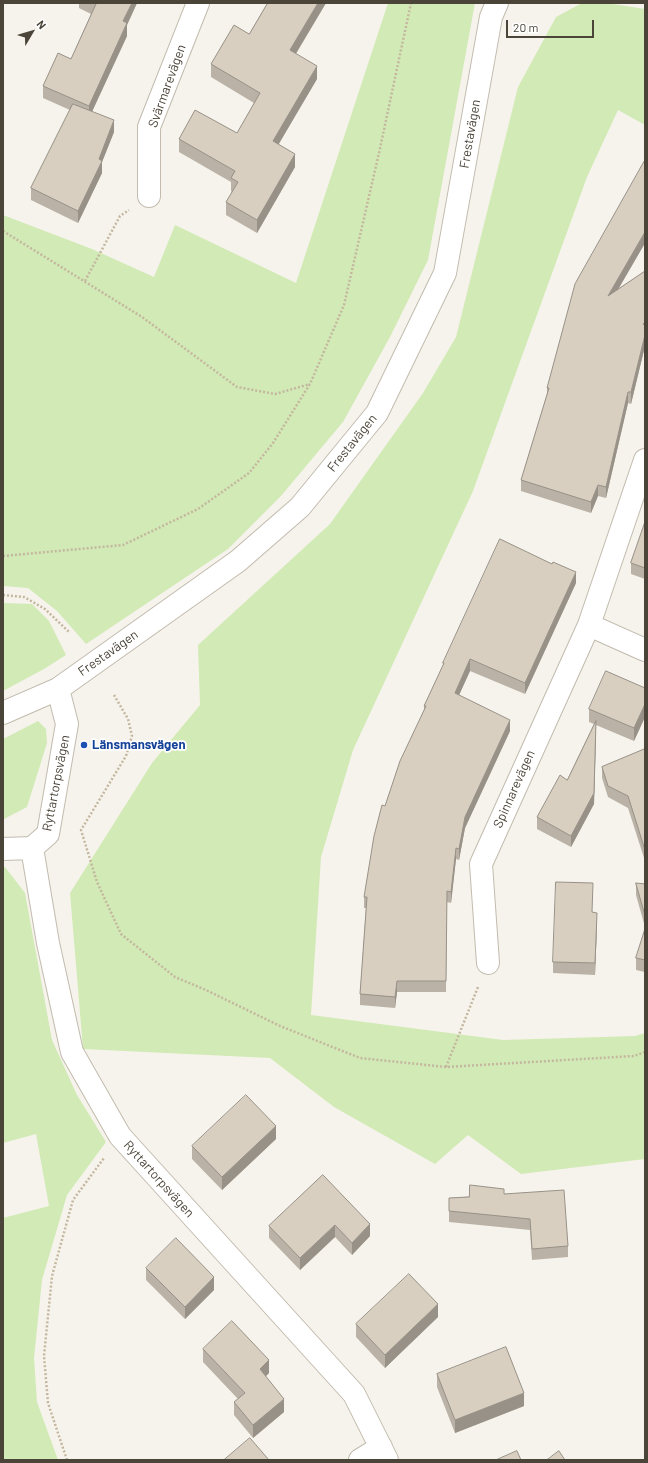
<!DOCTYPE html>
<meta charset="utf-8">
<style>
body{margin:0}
#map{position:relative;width:648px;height:1463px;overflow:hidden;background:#f6f3ec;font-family:Barlow,sans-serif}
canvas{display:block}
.frame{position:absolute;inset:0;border:4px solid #4b4439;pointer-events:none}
.north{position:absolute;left:12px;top:12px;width:40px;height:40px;-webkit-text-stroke:3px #fff;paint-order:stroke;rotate:52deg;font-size:11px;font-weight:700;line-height:16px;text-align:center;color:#4b4439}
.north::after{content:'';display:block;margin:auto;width:14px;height:18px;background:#4b4439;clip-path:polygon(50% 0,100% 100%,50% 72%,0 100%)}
.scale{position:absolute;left:506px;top:20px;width:88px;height:18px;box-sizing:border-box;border:2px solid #4b4439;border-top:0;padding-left:5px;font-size:12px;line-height:14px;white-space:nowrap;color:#4b4439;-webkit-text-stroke:3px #fff;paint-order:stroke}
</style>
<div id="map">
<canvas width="648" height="1463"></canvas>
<div class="frame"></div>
<div class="north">N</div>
<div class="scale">20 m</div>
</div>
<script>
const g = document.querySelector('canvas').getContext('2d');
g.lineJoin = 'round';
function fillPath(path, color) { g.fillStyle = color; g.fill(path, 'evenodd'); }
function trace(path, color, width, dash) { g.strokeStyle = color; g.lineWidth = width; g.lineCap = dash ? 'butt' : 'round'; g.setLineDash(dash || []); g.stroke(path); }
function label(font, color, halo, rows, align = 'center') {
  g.font = font + ' Barlow,sans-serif'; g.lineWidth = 3.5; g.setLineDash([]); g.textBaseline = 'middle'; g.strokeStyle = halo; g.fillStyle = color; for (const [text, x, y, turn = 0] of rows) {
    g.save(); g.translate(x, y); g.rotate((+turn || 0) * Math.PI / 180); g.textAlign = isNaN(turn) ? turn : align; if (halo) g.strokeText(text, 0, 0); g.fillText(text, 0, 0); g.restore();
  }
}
const green = new Path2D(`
 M388,3h87l-47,257 -38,77 -47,85 -62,74 -53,53 -142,95 -29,-33 -29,-23 -25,-2v-371l89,34 62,28 21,-52 121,58z
 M582,3h24l39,6v116l-27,-15 -31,67 -114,314 -120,259 -32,107 -10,158 192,25 132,-4 10,-3v126l-124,15 -53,-39 -33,29 -101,-57 -64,-49 -187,-9 -13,-156 82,-130 48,-58 -2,-60 132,-121 93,-131 33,-56 62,-250 38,-70z
 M3,603l29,1 17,17 17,34 -22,14 -41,22z
 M38,721l8,8 1,14 -20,64 -23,12 -1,-1v-79z
 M3,867h2l20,26 27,147 25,55 29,47 -39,53 -25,85 -8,78 3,44 21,58h-55v-242l46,-12 -13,-72 -33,9z`);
const path = new Path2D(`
 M3,231l139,86 95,70 38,7 35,-10
 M85,281l35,-65 9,-6
 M3,556l120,-11 75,-36 51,-36 24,-30 37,-59 34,-79 35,-152 32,-150
 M3,595l21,2 21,12 25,24
 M114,695l14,24 4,17 -6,20 -45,74 16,52 24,52 54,43 31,13 74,36 80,32 86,9 188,-11 11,-4
 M446,1067l32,-80
 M67,1460l-19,-57 -4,-47 8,-80 21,-76 31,-42`);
const minor = new Path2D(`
 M149,196v-69l49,-124
 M589,625l56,25
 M3,713l55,-24 180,-128 62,-54 77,-94 68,-140 46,-256 6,-14
 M32,848l16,95 24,109 48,84 234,258 33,66
 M3,849l29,-1 16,-14 19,-110 -9,-35
 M488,963l-7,-99 108,-239 56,-165
 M360,1460l21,-13`);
const wall = new Path2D(`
 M79,3h58l-10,22v11l-35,76 22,20 -12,30v11l-24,50 -47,-23v-12l39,-78 -27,-12v-12l28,-27 20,-45 -12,-6z
 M266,3h60l-30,51 21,25 -39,65 17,23 -38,66 -31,-18v-13l6,-10 -1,-1v-9l-52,-30v-13l58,-6 17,-30 -43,-26v-13l38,-30 18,-30z
 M645,160v83l-27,46 27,-18v75l-14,58 -3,-1 -22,95 -8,-2 -7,17 -70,-22v-11l26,-86v-6z
 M645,522v57l-14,-5v-11z
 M576,583l-51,111 -55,-23 -11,24 51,36 -45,97 -6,32 -3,-1 -5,44 -4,-1 -1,90h-49l-2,16 -35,-3v-11l6,-86h-2v-11l21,-91 39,-96v-4l19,-40v-3z
 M645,688v29l-11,24 -38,-16 -2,79 -23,43 -34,-18v-12l30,-37 27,-56 -5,-2v-13z
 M645,749v112l-17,-53 -20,-11 -6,-19v-11z
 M636,883l9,1v43l-9,-32z
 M592,912l5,12 -2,51 -42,-2v-11z
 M645,929v43l-9,-2v-12z
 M276,1139l-54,51 -30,-31v-13z
 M323,1175l47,61 -18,19 -17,-18 -35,33 -31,-32v-12z
 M504,1194l64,52v11l-36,3 -2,-30 -81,-8v-24z
 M146,1268l68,22 -29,29 -39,-39z
 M438,1317l-53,51 -29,-31v-13z
 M203,1349l66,24 -3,3 18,36 -31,26 -19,-23v-13l4,-3 -35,-37z
 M437,1374l87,32 -69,27 -18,-46z`);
const shadedWall = new Path2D(`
 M132,3h5l-10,22v11l-38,82v-12l34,-85z
 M318,3h8l-36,60v-13z
 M317,66v13l-44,75v-13z
 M114,120v12l-12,30v11l-24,50v-12z
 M295,154v13l-38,66v-13z
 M645,232v11l-37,64v-11z
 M645,335v11l-14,58v-12z
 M628,392v11l-22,95v-11z
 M598,485v11l-7,17v-11z
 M576,572v11l-51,111v-11z
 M470,659v12l-15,33v-11z
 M645,704v13l-11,24v-13z
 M510,720v11l-45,97 -6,32v-11l6,-32z
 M596,733l-2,71 -23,43v-11z
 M456,848v11l-5,44v-11z
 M597,913v11l-2,51v-12z
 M397,981v11l-2,16v-11z
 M276,1126v13l-54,51v-13z
 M370,1224v12l-18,19v-12z
 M335,1225v12l-35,33v-12z
 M214,1277v13l-29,29v-12z
 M438,1304v13l-53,51v-13z
 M269,1360v13l-9,9v-13z
 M524,1393v13l-69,27v-13z
 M284,1399v13l-31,26v-13z`);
const building = new Path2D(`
 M94,3h38l-9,18 4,2 -38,83 -46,-20 15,-33 13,6 25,-55z
 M268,3h50l-28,47 27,16 -44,75 22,13 -38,66 -31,-18 12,-20 -7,-4 4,-7 -56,-32 16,-29 42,23 23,-40 -49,-29 23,-39 15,9z
 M73,104l41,16 -15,39 3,2 -24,50 -47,-23z
 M645,160v72l-37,64 37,-25v51l-2,2 2,1v10l-14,57h-3l-22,95 -8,-2 -7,17 -70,-22 28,-92h-2l28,-104z
 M645,522v46l-14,-5z
 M500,539l52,25 1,-2 23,10 -51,111 -55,-24 -15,34 55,27 -45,97 -6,32 -3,-1 -5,44 -4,-1 -1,90h-49l-2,16 -35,-3 7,-97h-3l10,-61 8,-31 3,1 15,-45 26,-55h-2l20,-43h-1z
 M606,671l39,17v16l-11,24 -45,-19z
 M596,721l-2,72 -23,43 -34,-19 23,-42 7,5z
 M645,749v101l-17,-54 -20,-10 -6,-19z
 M556,882l37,1 -1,29 5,1 -2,50 -42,-1z
 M636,883l9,1v31z
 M645,929v31l-9,-2z
 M246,1095l30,31 -54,51 -30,-31z
 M323,1175l47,49 -18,19 -17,-18 -35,33 -31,-32z
 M470,1185l34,4v5l60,-4 4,56 -36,3 -2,-30 -81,-8v-13l20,-1z
 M176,1238l38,39 -29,30 -39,-39z
 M409,1274l29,30 -53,51 -29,-31z
 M232,1321l37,39 -9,9 24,30 -31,26 -19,-23 11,-9 -42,-44z
 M506,1347l18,46 -69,27 -18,-46z
 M250,1438l19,22h-45z
 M517,1451l4,9h-25z
 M559,1451l6,9h-18z`);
const markers = [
 [84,745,4,"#1a4fb4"]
];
const streetNames = [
 ["Svärmarevägen",167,86,-70],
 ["Frestavägen",470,134,-80],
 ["Frestavägen",352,443,-51],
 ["Frestavägen",108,653,-35],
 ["Ryttartorpsvägen",56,783,-79],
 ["Spinnarevägen",514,789,-66],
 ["Ryttartorpsvägen",159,1179,48]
];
const transitNames = [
 ["Länsmansvägen",92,745]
];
fillPath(green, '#d2eab5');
trace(minor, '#c2bbae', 24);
trace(path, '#c4b79f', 2.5, [2, 2]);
trace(minor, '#fff', 22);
fillPath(wall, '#bab2a6');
fillPath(shadedWall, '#979187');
fillPath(building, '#d8cfc1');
trace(building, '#979187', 1);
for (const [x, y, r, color] of markers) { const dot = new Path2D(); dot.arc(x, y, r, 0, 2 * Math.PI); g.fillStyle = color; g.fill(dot); trace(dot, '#fff', 1.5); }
label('13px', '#4b4439', '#fff', streetNames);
label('bold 13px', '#164399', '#fff', transitNames, 'left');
</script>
